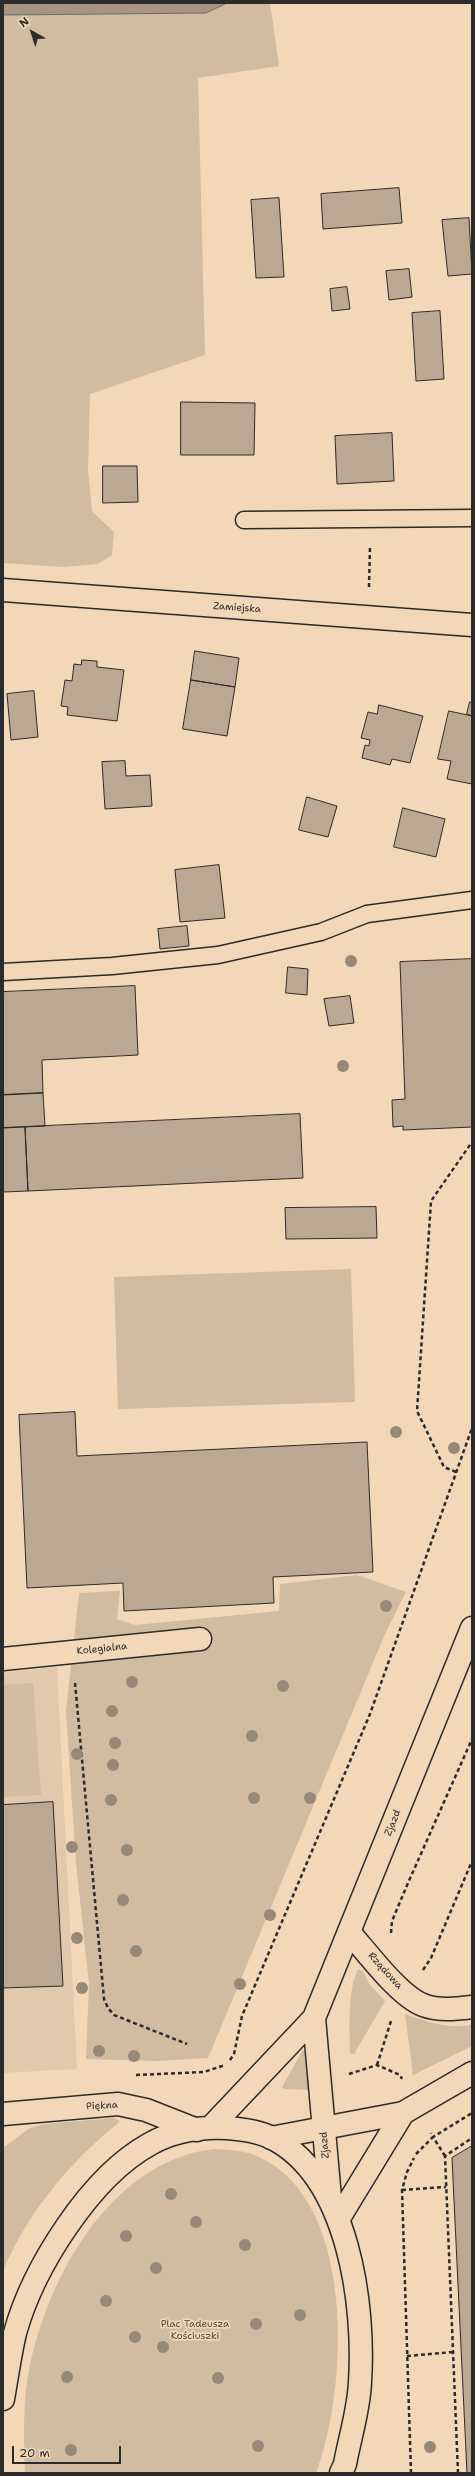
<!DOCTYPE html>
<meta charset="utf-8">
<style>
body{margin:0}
#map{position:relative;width:475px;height:2476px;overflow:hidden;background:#f2d7b9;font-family:"Shantell Sans",sans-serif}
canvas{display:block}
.frame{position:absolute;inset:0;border:4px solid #2b2b2b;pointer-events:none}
.north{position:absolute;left:12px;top:12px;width:40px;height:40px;-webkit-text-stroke:3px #f2d7b9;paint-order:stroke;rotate:321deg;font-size:11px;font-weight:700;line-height:16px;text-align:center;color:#2b2b2b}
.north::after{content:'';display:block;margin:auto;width:14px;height:18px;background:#2b2b2b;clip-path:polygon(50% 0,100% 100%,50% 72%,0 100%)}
.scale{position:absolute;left:12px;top:2446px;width:109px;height:18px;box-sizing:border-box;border:2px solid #2b2b2b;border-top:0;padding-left:5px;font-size:12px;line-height:14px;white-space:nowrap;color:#2b2b2b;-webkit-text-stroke:3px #f2d7b9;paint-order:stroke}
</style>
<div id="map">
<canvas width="475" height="2476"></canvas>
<div class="frame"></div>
<div class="north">N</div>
<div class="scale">20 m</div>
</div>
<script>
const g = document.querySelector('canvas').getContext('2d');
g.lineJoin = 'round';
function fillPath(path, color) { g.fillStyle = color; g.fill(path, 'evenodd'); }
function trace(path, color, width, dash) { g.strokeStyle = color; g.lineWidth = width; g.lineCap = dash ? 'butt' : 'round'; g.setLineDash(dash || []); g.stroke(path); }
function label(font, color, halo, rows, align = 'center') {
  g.font = font + ' "Shantell Sans",sans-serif'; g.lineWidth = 3.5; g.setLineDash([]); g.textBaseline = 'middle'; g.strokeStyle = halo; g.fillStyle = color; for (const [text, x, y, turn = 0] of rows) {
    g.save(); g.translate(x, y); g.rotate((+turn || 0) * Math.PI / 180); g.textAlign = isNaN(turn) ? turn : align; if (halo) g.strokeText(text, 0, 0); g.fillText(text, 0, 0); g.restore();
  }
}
const built = new Path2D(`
 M57,1667l20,402 -74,4v-400z`);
const green = new Path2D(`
 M3,3h267l9,63 -81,12 7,277 -115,39 -2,75 4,42 22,21 -2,23 -14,9 -35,3 -60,-4z
 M351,1269l4,133 -237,7 -4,-132z
 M357,1575l49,17 -21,42 -177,424 -51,3 -71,-2 3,-75 -13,-121 -10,-152 13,-118 41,-2 -3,28 18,6 144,-14 1,-27z
 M33,1683l8,112 -38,2v-112z
 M358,1969l5,2 7,14 15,16 -31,53h-4c0,-25 -3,-63 8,-85z
 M405,2014c22,8 44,15 67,11v21l-59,29z
 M303,2050l4,4 3,36 -26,-1 -2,-2z
 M114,2118l6,3 -3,3c-49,40 -89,88 -114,147l1,-124 26,-19 14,-4z
 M215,2149c15,1 30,1 44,8 98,44 89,233 57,316h-291c-1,-31 -2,-61 2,-91 15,-96 81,-222 188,-233z`);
const water = new Path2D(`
 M3,3h224l-21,10 -203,2z`);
const building = new Path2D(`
 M399,188l3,35 -79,6 -2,-35z
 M279,198l5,79 -28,1 -5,-78z
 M469,218l3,56 -24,2 -6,-56z
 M409,269l3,28 -23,3 -3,-29z
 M347,287l3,22 -18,2 -2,-22z
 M440,311l4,68 -28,2 -4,-68z
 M181,402l74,1 -1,52h-73z
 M392,433l2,48 -57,3 -2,-48z
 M103,466h34l1,36 -35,1z
 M195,651l44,7 -4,29 -44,-7z
 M82,660l15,1v6l27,3 -7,51 -50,-6 1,-8 -7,-1 4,-26 7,1 2,-17 7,1z
 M191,680l44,7 -8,49 -44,-7z
 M34,691l4,46 -27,3 -4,-46z
 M470,702h2v14l-5,-2z
 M379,705l44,11 -13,47 -18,-4 -2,6 -28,-7 3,-13 4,1 1,-6 -9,-2 7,-26 9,2z
 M449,711l23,5v68l-25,-5 4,-18 -13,-2z
 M125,761l1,15 24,-1 2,31 -47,3 -3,-47z
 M307,797l30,9 -9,31 -29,-7z
 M403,808l42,11 -9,38 -42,-10z
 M219,865l6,53 -45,4 -5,-52z
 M187,926l2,20 -29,3 -2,-20z
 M472,959v168l-69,3v-4l-10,1 -1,-27 13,-1 -5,-137z
 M288,967l20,2 -1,26 -21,-2z
 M135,986l3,69 -96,5 1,33 -40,2v-103z
 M350,996l4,27 -25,3 -5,-27z
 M43,1093l2,33 -42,2v-33z
 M300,1114l3,64 -275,13 -3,-64z
 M25,1127l3,64 -25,1v-64z
 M376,1207l1,31 -91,1 -1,-31z
 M75,1412l2,44 290,-14 6,130 -100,5 1,26 -150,8 -1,-28 -96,5 -8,-173z
 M53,1802l10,184 -60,2v-183z
 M472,2146v326l-5,1 -15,-315z`);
const path = new Path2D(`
 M369,587l1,-41
 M456,1472l-12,-5 -27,-56 14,-210 41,-59
 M75,1683l29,316 4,9 6,7 73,29
 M391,1933l1,-12 16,-38 64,-144
 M423,1970l8,-12 41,-97
 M230,2060l4,-6 8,-38 128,-302 102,-286
 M377,2065l14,-44
 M349,2074l28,-9 23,10 2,4
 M136,2075l68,-3 21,-7
 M416,2154l17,-17 -2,-4
 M445,2156l-12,-19 39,-24
 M402,2190l44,-3
 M407,2356l46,-4
 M411,2473l-9,-283 5,-18 7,-14
 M458,2473l-13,-317 27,-18`);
const service = new Path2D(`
 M244,520l228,-2
 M3,972l109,-6 106,-11 103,-23 46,-18 105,-14`);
const minor = new Path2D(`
 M3,1659l197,-20
 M349,1932c18,20 50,64 74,73 15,6 33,4 49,2
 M3,2114l115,-10 28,6 51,20
 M271,2138l132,-25 69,-40
 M339,2218l64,-105`);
const tertiary = new Path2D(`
 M3,590l469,35`);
const secondary = new Path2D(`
 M314,2018l16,180
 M211,2127l103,-109 158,-390
 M3,2399c4,-22 7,-45 12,-66 18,-65 75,-156 135,-189 23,-13 51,-17 76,-16 16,1 32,3 46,10 77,39 93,168 88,244 -1,27 -10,55 -15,82l-4,9`);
const trees = [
 [351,961],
 [343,1066],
 [396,1432],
 [454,1448],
 [386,1606],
 [132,1682],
 [283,1686],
 [112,1711],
 [252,1736],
 [115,1743],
 [77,1754],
 [113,1765],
 [254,1798],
 [310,1798],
 [111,1800],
 [72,1847],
 [127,1850],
 [123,1900],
 [270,1915],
 [77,1938],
 [136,1951],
 [240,1984],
 [82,1988],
 [99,2051],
 [134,2056],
 [171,2194],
 [196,2222],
 [126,2236],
 [245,2245],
 [156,2268],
 [106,2301],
 [300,2315],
 [256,2324],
 [135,2337],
 [163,2347],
 [67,2377],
 [218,2378],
 [258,2446],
 [430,2447],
 [71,2450]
];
const streetNames = [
 ["Zamiejska",237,608,4],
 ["Kolegialna",102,1649,-6],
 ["Zjazd",393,1823,-68],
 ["Rządowa",385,1971,48],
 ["Piękna",102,2106,-3],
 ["Zjazd",325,2145,-95]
];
const parkNames = [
 ["Plac Tadeusza",195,2324],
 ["Kościuszki",195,2336]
];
fillPath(built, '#e2c9ad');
fillPath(green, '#d1bba1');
fillPath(water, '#a59582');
trace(water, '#746b5f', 1);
fillPath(building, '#bba792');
trace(building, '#2b2b2b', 1);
trace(service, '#2b2b2b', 19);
trace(minor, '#2b2b2b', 25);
trace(tertiary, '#2b2b2b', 25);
trace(secondary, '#2b2b2b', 25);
trace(path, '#2b2b2b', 2.5, [4, 3]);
trace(service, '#f2d7b9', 16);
trace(minor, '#f2d7b9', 22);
trace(tertiary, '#f2d7b9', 22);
trace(secondary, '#f2d7b9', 22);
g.fillStyle = '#978878';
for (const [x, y] of trees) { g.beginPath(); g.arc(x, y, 6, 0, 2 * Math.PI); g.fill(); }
label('10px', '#2b2b2b', '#f2d7b9', streetNames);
label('10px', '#4c4843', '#f2d7b9', parkNames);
</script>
